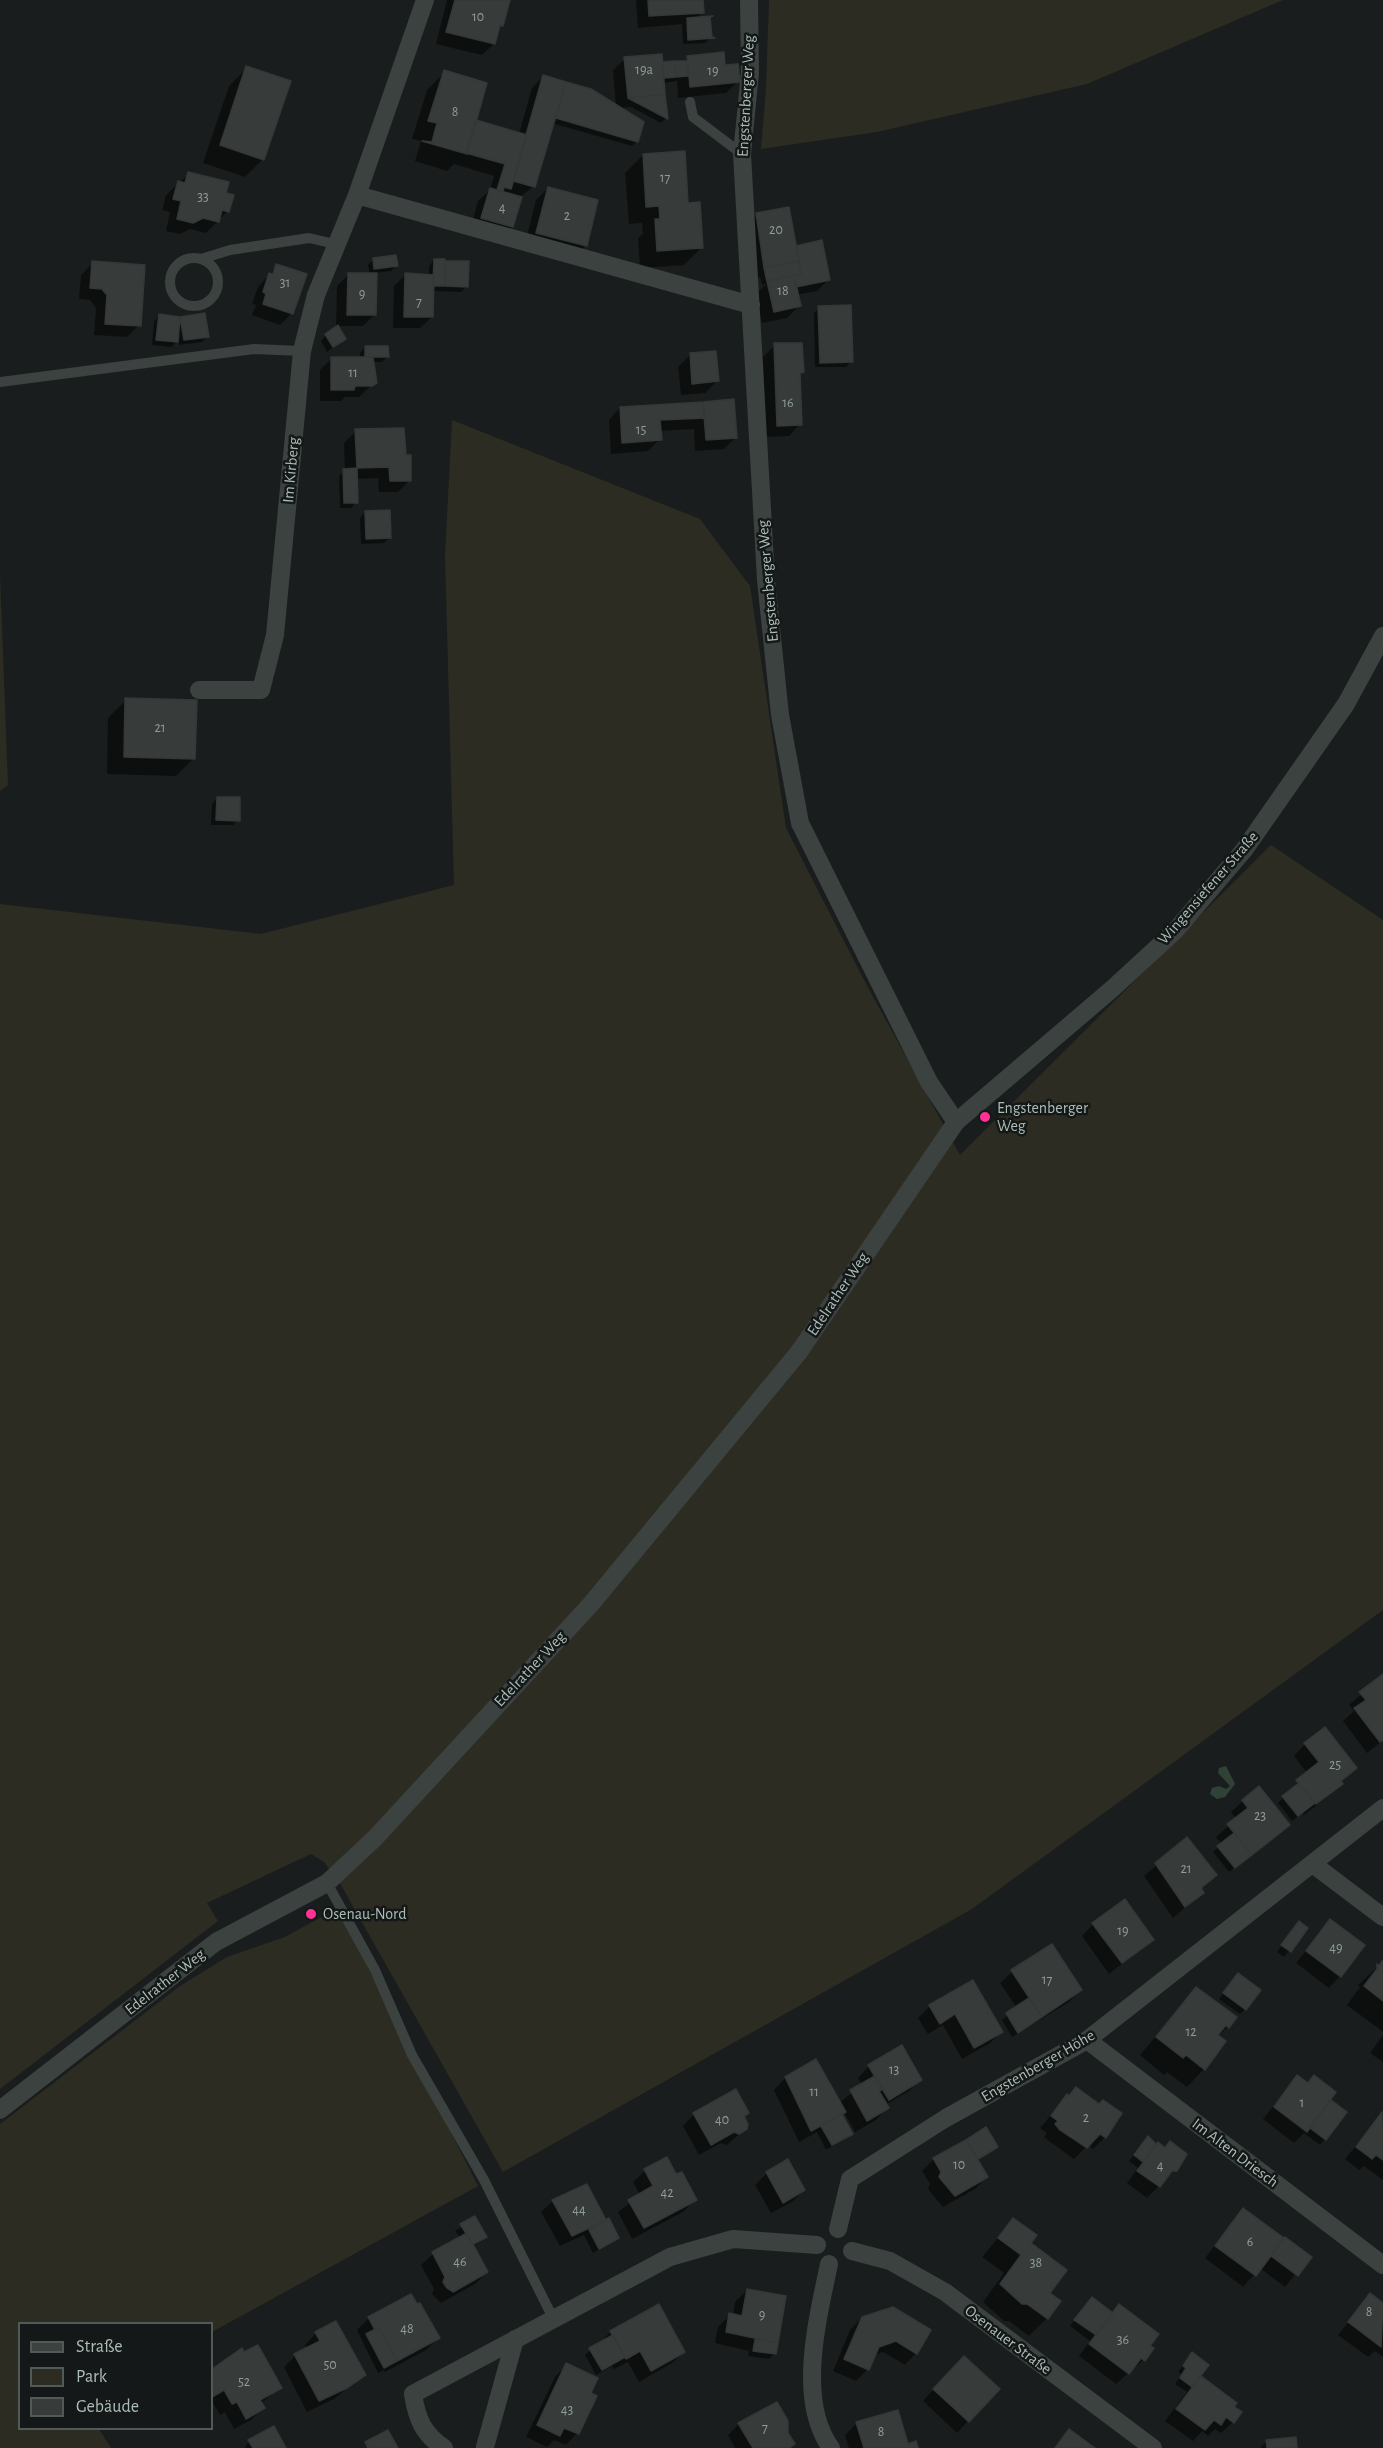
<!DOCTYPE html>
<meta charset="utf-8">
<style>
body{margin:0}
#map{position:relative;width:1383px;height:2448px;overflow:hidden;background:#1a1d1d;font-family:"Alegreya Sans",sans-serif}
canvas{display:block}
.legend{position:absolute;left:18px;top:2322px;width:195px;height:108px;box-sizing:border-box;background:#151818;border:2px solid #515a57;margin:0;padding:8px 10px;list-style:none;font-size:18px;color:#acbdb5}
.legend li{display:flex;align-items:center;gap:12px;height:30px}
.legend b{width:30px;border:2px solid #515a57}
</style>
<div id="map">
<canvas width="1383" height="2448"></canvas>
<ul class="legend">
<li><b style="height:8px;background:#3b4240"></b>Straße</li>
<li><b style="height:16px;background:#2c2c22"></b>Park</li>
<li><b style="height:16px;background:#373c3b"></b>Gebäude</li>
</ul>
</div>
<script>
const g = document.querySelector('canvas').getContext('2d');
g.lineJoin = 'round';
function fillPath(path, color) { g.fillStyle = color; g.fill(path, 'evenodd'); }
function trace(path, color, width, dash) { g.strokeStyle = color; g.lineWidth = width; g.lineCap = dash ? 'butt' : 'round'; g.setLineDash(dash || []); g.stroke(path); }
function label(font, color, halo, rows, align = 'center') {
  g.font = font + ' "Alegreya Sans",sans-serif'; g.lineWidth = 5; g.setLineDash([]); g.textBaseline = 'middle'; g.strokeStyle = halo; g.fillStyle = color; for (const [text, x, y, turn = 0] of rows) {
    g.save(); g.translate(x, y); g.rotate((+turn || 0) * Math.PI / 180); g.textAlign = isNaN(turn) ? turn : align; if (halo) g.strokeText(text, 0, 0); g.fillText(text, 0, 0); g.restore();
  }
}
const green = new Path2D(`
 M769,0h514l-196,84 -210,48 -116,17 5,-61z
 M452,420l248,99 50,67 36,242 79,154 95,173 311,-310 112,75v690l-411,299 -469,263 -162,-287 -17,-23 -13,-8 -104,49 11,18 -218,168v-1185l261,30 193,-49 -9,-329z
 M0,574l8,211 -8,6z
 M338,1908l140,278 -266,146v-8h-192v104l79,1 12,19h-111v-324l180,-138 47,-29 58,-20z`);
const water = new Path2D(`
 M1226,1766l9,18 -10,13 -8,2 -7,-5 2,-6 7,-2 7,3 4,-3 -12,-13 1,-5z`);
const shadow = new Path2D(`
 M447,0h61l-14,44 -12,11 -46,-11z
 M636,0h65l1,12 -6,7 14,19 -5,5 -22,1 -1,-20 -44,4z
 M688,58l35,9 15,14 -12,12 -48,5 -1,-17 -14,2 3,35 -5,5 -30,-16 -11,1 17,33 -5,5 -80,-23 -18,63 -14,11 -8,30 -12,11 -30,-8 8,-29 12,-11 4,-14 -40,-12 -7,7 -32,-10 6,-20 -9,-2 15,-49 18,-18 29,49 45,13 13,-46 12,-12 23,7 49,23 -3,-36 12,-11 36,5 22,-2z
 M247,68l16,91 -18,18 -42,-14 26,-77z
 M643,155l44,50 15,42 -18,18 -44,3 -2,-30 5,-4 -1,-11 -13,1 -4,-51z
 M189,174l35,20 4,17 -22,22 -16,-4 -10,5 -14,-3 4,-19 -8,-2 4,-15z
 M548,188l38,57 -12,12 -49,-13 11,-44z
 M757,215l72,64 -12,12 -21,4 3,11 -12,12 -25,5 -6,-29 10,-10 -4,1 -2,-8 -7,2 -8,-52z
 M374,259l22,7 -5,5 -16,2v41l-12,12h-27l1,-40 12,-12 21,1 -2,-10z
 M434,260l34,2 -1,24 -6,6 -29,-1v26l-12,11h-27l1,-42 11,-11 24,1v-10z
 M93,263l46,62 -12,12 -33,-2 2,-27 -6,-8 -11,-1 2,-24z
 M277,266l15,47 -12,12 -28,-10 4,-10 -4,-1 6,-17z
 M819,308l32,53 -5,6h-31l-1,-54z
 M160,315l20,3 24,-3 4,21 -6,6 -23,3 -1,-5 -7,7 -19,-2 2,-24z
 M326,335l18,3 -17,14 -6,-11z
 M775,345l27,27 -4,3 2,49 -11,12 -23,1 -3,-80z
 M365,347l22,10 -5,5h-10l3,20 -16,15h-14l-4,4h-21v-31l12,-12 28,1v-6z
 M690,355l27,26 -12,12 -24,2 -3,-28z
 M733,401l3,36 -12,12 -29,2 -1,-22 -34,2v8l-12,12 -37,3 -2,-34 11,-12z
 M356,431l48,26 6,23 -12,12h-19l-1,-14 -23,1 1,23 -5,6h-11l-1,-32 6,-6 -1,-27z
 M365,512l24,26 -5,5 -23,1 -1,-26z
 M126,700l68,58 -18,18 -69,-2 1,-56z
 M217,798l21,22 -5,5h-22l1,-21z
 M1383,1676v64l-16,13 -24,-32 11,-10 -5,-6z
 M1305,1744l50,24 -26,27 -25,20 -2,-2 -10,8 -14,-18 29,-30 -13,-17z
 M1243,1801l45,24 -59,47 -16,-20 9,-8 -6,-7 20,-18 -5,-7z
 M1187,1839l28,36 -15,15 2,3 -29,25 -29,-42z
 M1330,1921l10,55 -11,12 -33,-25z
 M1093,1924l59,16 -43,34 -27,-38z
 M1294,1929h12l-22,28 -7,-5z
 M1383,1962v70l-36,-27 13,-18 -2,-2z
 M1012,1972l68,18 -11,12 -57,35 -10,-17 15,-12 -17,-25z
 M1233,1980l12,29 -5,5 -21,-15z
 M973,1982l28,50 -11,11 -28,16 -19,-34 -15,9 -10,-16 12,-12z
 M1196,1989l39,29 -17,19 -14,32 -17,18 -20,-15 -3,3 -24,-20z
 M1383,2035v27l-13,-9z
 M816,2061l23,42 23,-18 -4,-7 11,-12 51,14 -11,11 -24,14 2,3 -11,12 -21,12 -11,-20 -3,3 10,18 -25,17 -9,-18 -18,10 -25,-52 11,-12zM832,2118v3l-11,7 -1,-3z
 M1297,2077l10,7 7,-7 15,23 16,13 -25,32 -16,-12 -10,10 -31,-24z
 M1067,2096l53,17 -15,24 -12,12 -5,-4 -14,14 -25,-18 -5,-4 3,-4 -7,-5z
 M694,2114l52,14 -19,17 -6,-2 -22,12 -16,-29z
 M1382,2114l1,1v65l-19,-14 -5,4 -14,-11z
 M1147,2139l31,28 -31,31 -20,-15 11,-15 -9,-7z
 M967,2141l29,5 -19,15 9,16 -11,12 -32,18 -15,-18 2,-5 -8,-13 12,-12z
 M666,2159l29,41 -12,12 -51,27 -14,-27 22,-17 -7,-13 12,-11z
 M767,2173l37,17 -12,12 -21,11 -16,-28z
 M553,2201l52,18 -5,5 18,14 -25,15 -9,-18 -24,11 -19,-34z
 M1243,2210l66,47 -24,30 -25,-19 -17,19 -38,-29z
 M475,2218l10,19 -13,9 15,26 -12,12 -34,19 -9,-9 2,-5 -13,-24 12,-11 27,-16 -5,-7z
 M1013,2220l16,23 19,50 -1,25 -18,18 -20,-15h-5l-21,-19 21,-29 -22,-16z
 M747,2290l37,7 -10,57 -5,5 -21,-3 1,-5 -34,-8 3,-16 12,-12 3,1 2,-14z
 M1370,2295l13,9v53l-8,-6 -7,6 -30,-22z
 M1086,2304l25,10 8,-8 29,40 -5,14 -27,24 -37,-28 11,-15 -20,-15z
 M369,2318l69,20 -12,12 -41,22 -1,-2 -6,3 -21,-43z
 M862,2318l54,35 -11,12 -22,-13 -9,3 -6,14 -12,12 -23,-10 17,-41z
 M611,2332l73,20 -12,11 -33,19 -11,-20 -14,7 -2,-3 -16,9 -11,-20z
 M316,2333l48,42 -30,24 -27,13 -23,-45 11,-11 12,-7 -2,-4z
 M242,2350l38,38 -20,16 3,4 -12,12 -17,9 -9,-17 -5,3 -8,-14v-31z
 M1187,2360l12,16 36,27 -3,4 1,15 -12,11 -6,-4 -7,7 -6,-5 -9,10 -28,-20 22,-29 -12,-8 7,-10 -4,-2z
 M567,2365l22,29 6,2 -18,37 -11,12 -12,-5 -7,7 -21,-10 29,-60z
 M952,2369l16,52 -11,12 -34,-32z
 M857,2423l60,25h-68l-4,-13z
 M739,2424l50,24h-54l-7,-13z
 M249,2441l35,7h-39z
 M1267,2441l29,7h-36z`);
const building = new Path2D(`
 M455,0h55l-7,26 -3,-1 -5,19 -49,-12z
 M648,0h55l1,13 -55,3z
 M713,16l-3,1 2,20 3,1 -27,2 -1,-22z
 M724,52l1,13 13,-1 2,18 -50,5 -3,-31z
 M662,54l3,40 -37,4 -4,-41z
 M675,61l1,16 -12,1 -2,-16z
 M675,61h12l1,15 -12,1z
 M246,66l45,15 -27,79 -44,-15z
 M444,70l43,13 -20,71 -45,-13 10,1 5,-19 -9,-2z
 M543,75l23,7 -31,105 -22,-6z
 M566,82l25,7 53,33 -6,20 -82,-24z
 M665,94l3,25 -40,-21z
 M476,120l51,15 -16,54 -7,-2 -1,5 -6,-2 8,-26 -39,-11z
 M685,151l3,52 12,-1 3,46 -46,3 -2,-32h5l-1,-13 -13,1 -3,-53z
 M188,172l41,10 -3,11 8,2 -5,17 -7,-2 -3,12 -16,-4 -10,5 -16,-4 4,-18 -8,-2 5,-18 7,2z
 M548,187l50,13 -11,46 -51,-13z
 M490,188l32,9 -9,30 -32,-9z
 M789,207l10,54 -35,7 -8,-55z
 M822,240l8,40 -34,7 -2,-12 7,-1 -5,-28z
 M396,255l2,11 -24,3 -1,-11z
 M434,259h11v27h-12z
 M92,261l53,4 -4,61 -36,-2 2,-29 -5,-6 -12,-1z
 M445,261h24l-1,26 -23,-1z
 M799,261l2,13 -34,7 -3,-13z
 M276,264l31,10 -14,40 -30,-10 3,-10 -3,-2 6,-19 4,1z
 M348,273h29l-1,42h-29z
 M405,273l29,2 -1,42h-29z
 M794,275l7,31 -27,6 -7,-31z
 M851,305l2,57 -33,1 -2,-57z
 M205,313l4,24 -25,3 -4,-23z
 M159,314l21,3 -2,25 -22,-2z
 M338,325l8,14 -13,8 -8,-13z
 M774,343h28l2,29 -4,1 2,52 -25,1z
 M365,346h23l1,11h-24z
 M716,351l3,30 -27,3 -2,-31z
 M331,357h42l4,26 -5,3h-17l-1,4h-23z
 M734,399l3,39 -31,2 -3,-38z
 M703,402l2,16 -45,2 2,20 -40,3 -2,-36z
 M404,428l2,27h5v26h-21l-1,-14 -32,1 -2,-39z
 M357,468l1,35h-14l-1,-34z
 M390,510l1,28 -25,1 -1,-28z
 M125,698l72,2 -2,59 -71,-2z
 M217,797h23v24l-24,-1z
 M1383,1674v66l-3,2 -26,-34 12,-8 -7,-8z
 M1325,1727l32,41 -16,13 2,3 -27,20 -20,-24 23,-18 -15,-19z
 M1299,1783l16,20 -17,13 -16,-20z
 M1259,1786l31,39 -38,30 -25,-31 21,-16 -6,-8z
 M1234,1833l18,22 -17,13 -18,-22z
 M1187,1837l30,38 -16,13 3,5 -19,14 -30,-44z
 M1125,1899l29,41 -32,23 -30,-40z
 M1330,1919l35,26 -24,32 -35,-26z
 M1299,1921l9,7 -17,24 -10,-7z
 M1052,1944l30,46 -40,27 -31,-47z
 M1383,1960v41l-19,-15 13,-17v-5l2,2z
 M1238,1973l23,17 -15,20 -23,-17z
 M973,1980l30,52 -29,16 -19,-34 -15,10 -11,-19z
 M1196,1987l41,30 -8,11 -3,-3 -8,10 8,6 -21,29 -19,-15 -3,3 -27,-21z
 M1029,1998l13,19 -24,16 -12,-20z
 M902,2045l20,35 -33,20 -21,-35z
 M816,2059l30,53 -35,19 -26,-54z
 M1297,2075l11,8 6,-8 22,17 -29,40 -33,-25z
 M875,2076l8,13 -4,2 10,17 -22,13 -17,-31z
 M1076,2087l23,17 4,-4 19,13 -16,25 -6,-4 -13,14 -27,-18 -5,-6 3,-3 -7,-5 16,-22 2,2z
 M736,2089l13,24 -5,3 4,8 -1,5 -8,5 -5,-2 -23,13 -18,-32z
 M1331,2100l16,12 -21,28 -16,-12z
 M1382,2112l1,48 -7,-5 -4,4 -16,-12z
 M842,2114l11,20 -21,11 -11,-19z
 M986,2127l12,20 -20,12 -12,-19z
 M1148,2136l8,8 -13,18 -9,-7z
 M966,2140l22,37 -33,19 -16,-19 2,-5 -8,-14z
 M1170,2141l17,13 -10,17h-5l-12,16 -23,-16 21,-29 7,6z
 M667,2157l9,17 6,-2 15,28 -53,28 -16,-28 25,-14 -9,-17z
 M788,2159l17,31 -22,13 -17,-31z
 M587,2184l19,36 -34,16 -20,-36z
 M1243,2208l41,30 -28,38 -41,-30z
 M475,2216l12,21 -14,7 -13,-20z
 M609,2218l10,20 -20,11 -10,-19z
 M1013,2218l24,17 -6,8 36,27 -17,23 11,8 -13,18 -21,-15h-5l-22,-20 21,-29 -23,-17z
 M467,2233l21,39 -35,20 -6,-4 -4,-6 2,-5 -13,-25z
 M1285,2237l27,20 -14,19 -27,-20z
 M747,2289l39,7 -8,47 -52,-11 3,-19 13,3z
 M1370,2293l13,10 -2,44 -33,-25z
 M411,2294l6,10 3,-1 20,35 -43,23 -18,-34 -4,3 -7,-13z
 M1092,2297l21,16 -17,22 -22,-15z
 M659,2304l26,48 -34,19 -11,-20 -14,8 -16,-28z
 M1119,2304l40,30 -9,12 4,2 -9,13 -4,-3 -12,16 -40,-30z
 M893,2307l38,23 -14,24 -21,-13 -17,6 -10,23 -25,-11 18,-42z
 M336,2321l30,54 -19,13 -28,13 -25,-47 26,-13 -5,-9z
 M379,2327l18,34 -13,7 -18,-34z
 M613,2335l12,22 -23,13 -13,-22z
 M755,2339l23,4 -2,11 -23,-3z
 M258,2345l24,43 -22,12 5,8 -19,11 -9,-17 -5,2 -8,-14 -12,7v-28l30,-21 2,4z
 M1192,2352l17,13 -17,22 -12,-9 6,-10 -3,-2z
 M964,2356l36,33 -31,33 -36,-33z
 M566,2363l32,15 -7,15 6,3 -18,38 -15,-6 -4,8 -23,-11z
 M1201,2376l36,27 -3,4 8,5 -8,11 -8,-6 -5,8 -7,-5 -9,10 -29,-21z
 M777,2402l11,19v12l7,11 -6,4h-36l-15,-25z
 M898,2410l10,34 8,-3 2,7h-54l-8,-26z
 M274,2426l12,22h-33l-5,-8z
 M1069,2429l26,19h-40z
 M388,2430l10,18h-30l-3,-6z
 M1296,2437l1,11h-30l-1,-8z`);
const service = new Path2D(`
 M690,102l3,15 49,37
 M170 282a24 24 0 1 1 48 0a24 24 0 1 1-48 0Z
 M201,259l29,-9 79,-12 26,6
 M0,382l254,-33 48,2
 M327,1883l48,87 37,85 72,125 70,140`);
const minor = new Path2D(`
 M425,0l-68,195 394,110
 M749,0l1,73 -8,81 24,426 14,135 20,108 129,259 27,40
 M199,690h62l14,-55 27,-284 14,-56 41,-100
 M1314,1865l69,52
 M1087,2040l296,225
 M0,2110l216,-168 111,-59 48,-45 216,-234 208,-252 157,-230 156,-133 63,-58 69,-81 102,-146 37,-68
 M838,2229l12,-50 96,-61 141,-78 296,-232
 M852,2251l38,10 55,31 208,156
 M829,2264c-11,54 -33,136 2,184
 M485,2447l30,-108
 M444,2448c-21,-14 -27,-29 -31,-54l257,-137 63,-18 84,6`);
const markers = [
 [985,1117,6,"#fd3294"],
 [311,1914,6,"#fd3294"]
];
const numberNames = [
 ["10",478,17],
 ["19a",644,70],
 ["19",713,71],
 ["8",455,112],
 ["17",665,178],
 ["33",203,197],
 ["4",502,208],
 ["2",567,216],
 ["20",776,230],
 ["31",285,283],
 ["18",783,291],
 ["9",362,294],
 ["7",419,302],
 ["11",353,373],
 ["16",788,403],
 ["15",641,430],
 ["21",160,728],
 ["25",1335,1765],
 ["23",1260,1816],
 ["21",1186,1869],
 ["19",1123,1931],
 ["49",1336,1948],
 ["17",1047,1980],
 ["12",1191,2032],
 ["13",894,2070],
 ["11",814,2092],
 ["1",1302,2103],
 ["2",1086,2118],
 ["40",722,2120],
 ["10",959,2165],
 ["4",1160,2166],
 ["42",667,2193],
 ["44",579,2210],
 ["6",1250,2242],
 ["46",460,2262],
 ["38",1036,2263],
 ["8",1369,2312],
 ["9",762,2315],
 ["48",407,2329],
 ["36",1123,2340],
 ["50",330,2365],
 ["52",244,2382],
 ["43",567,2410],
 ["7",765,2428],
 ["8",881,2432]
];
const streetNames = [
 ["Engstenberger Weg",746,96,-87],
 ["Im Kirberg",291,470,-85],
 ["Engstenberger Weg",768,581,-95],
 ["Wingensiefener Straße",1208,888,-49],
 ["Edelrather Weg",838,1294,-56],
 ["Edelrather Weg",530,1669,-47],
 ["Edelrather Weg",165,1982,-38],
 ["Engstenberger Höhe",1038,2066,-30],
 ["Im Alten Driesch",1235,2153,37],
 ["Osenauer Straße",1008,2340,37]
];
const poiNames = [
 ["Engstenberger",997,1108],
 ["Weg",997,1126],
 ["Osenau-Nord",323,1914]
];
fillPath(green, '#2c2c22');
fillPath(water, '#2f4235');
fillPath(shadow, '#0007');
fillPath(building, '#373c3b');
trace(building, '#343938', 1.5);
trace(service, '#3b4240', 10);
trace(minor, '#3b4240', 18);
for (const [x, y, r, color] of markers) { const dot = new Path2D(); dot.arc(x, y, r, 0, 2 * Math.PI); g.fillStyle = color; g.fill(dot); trace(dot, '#151818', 2); }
label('14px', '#8f9d96', null, numberNames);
label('16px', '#acbdb5', '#151818', streetNames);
label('16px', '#acbdb5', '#151818', poiNames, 'left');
</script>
